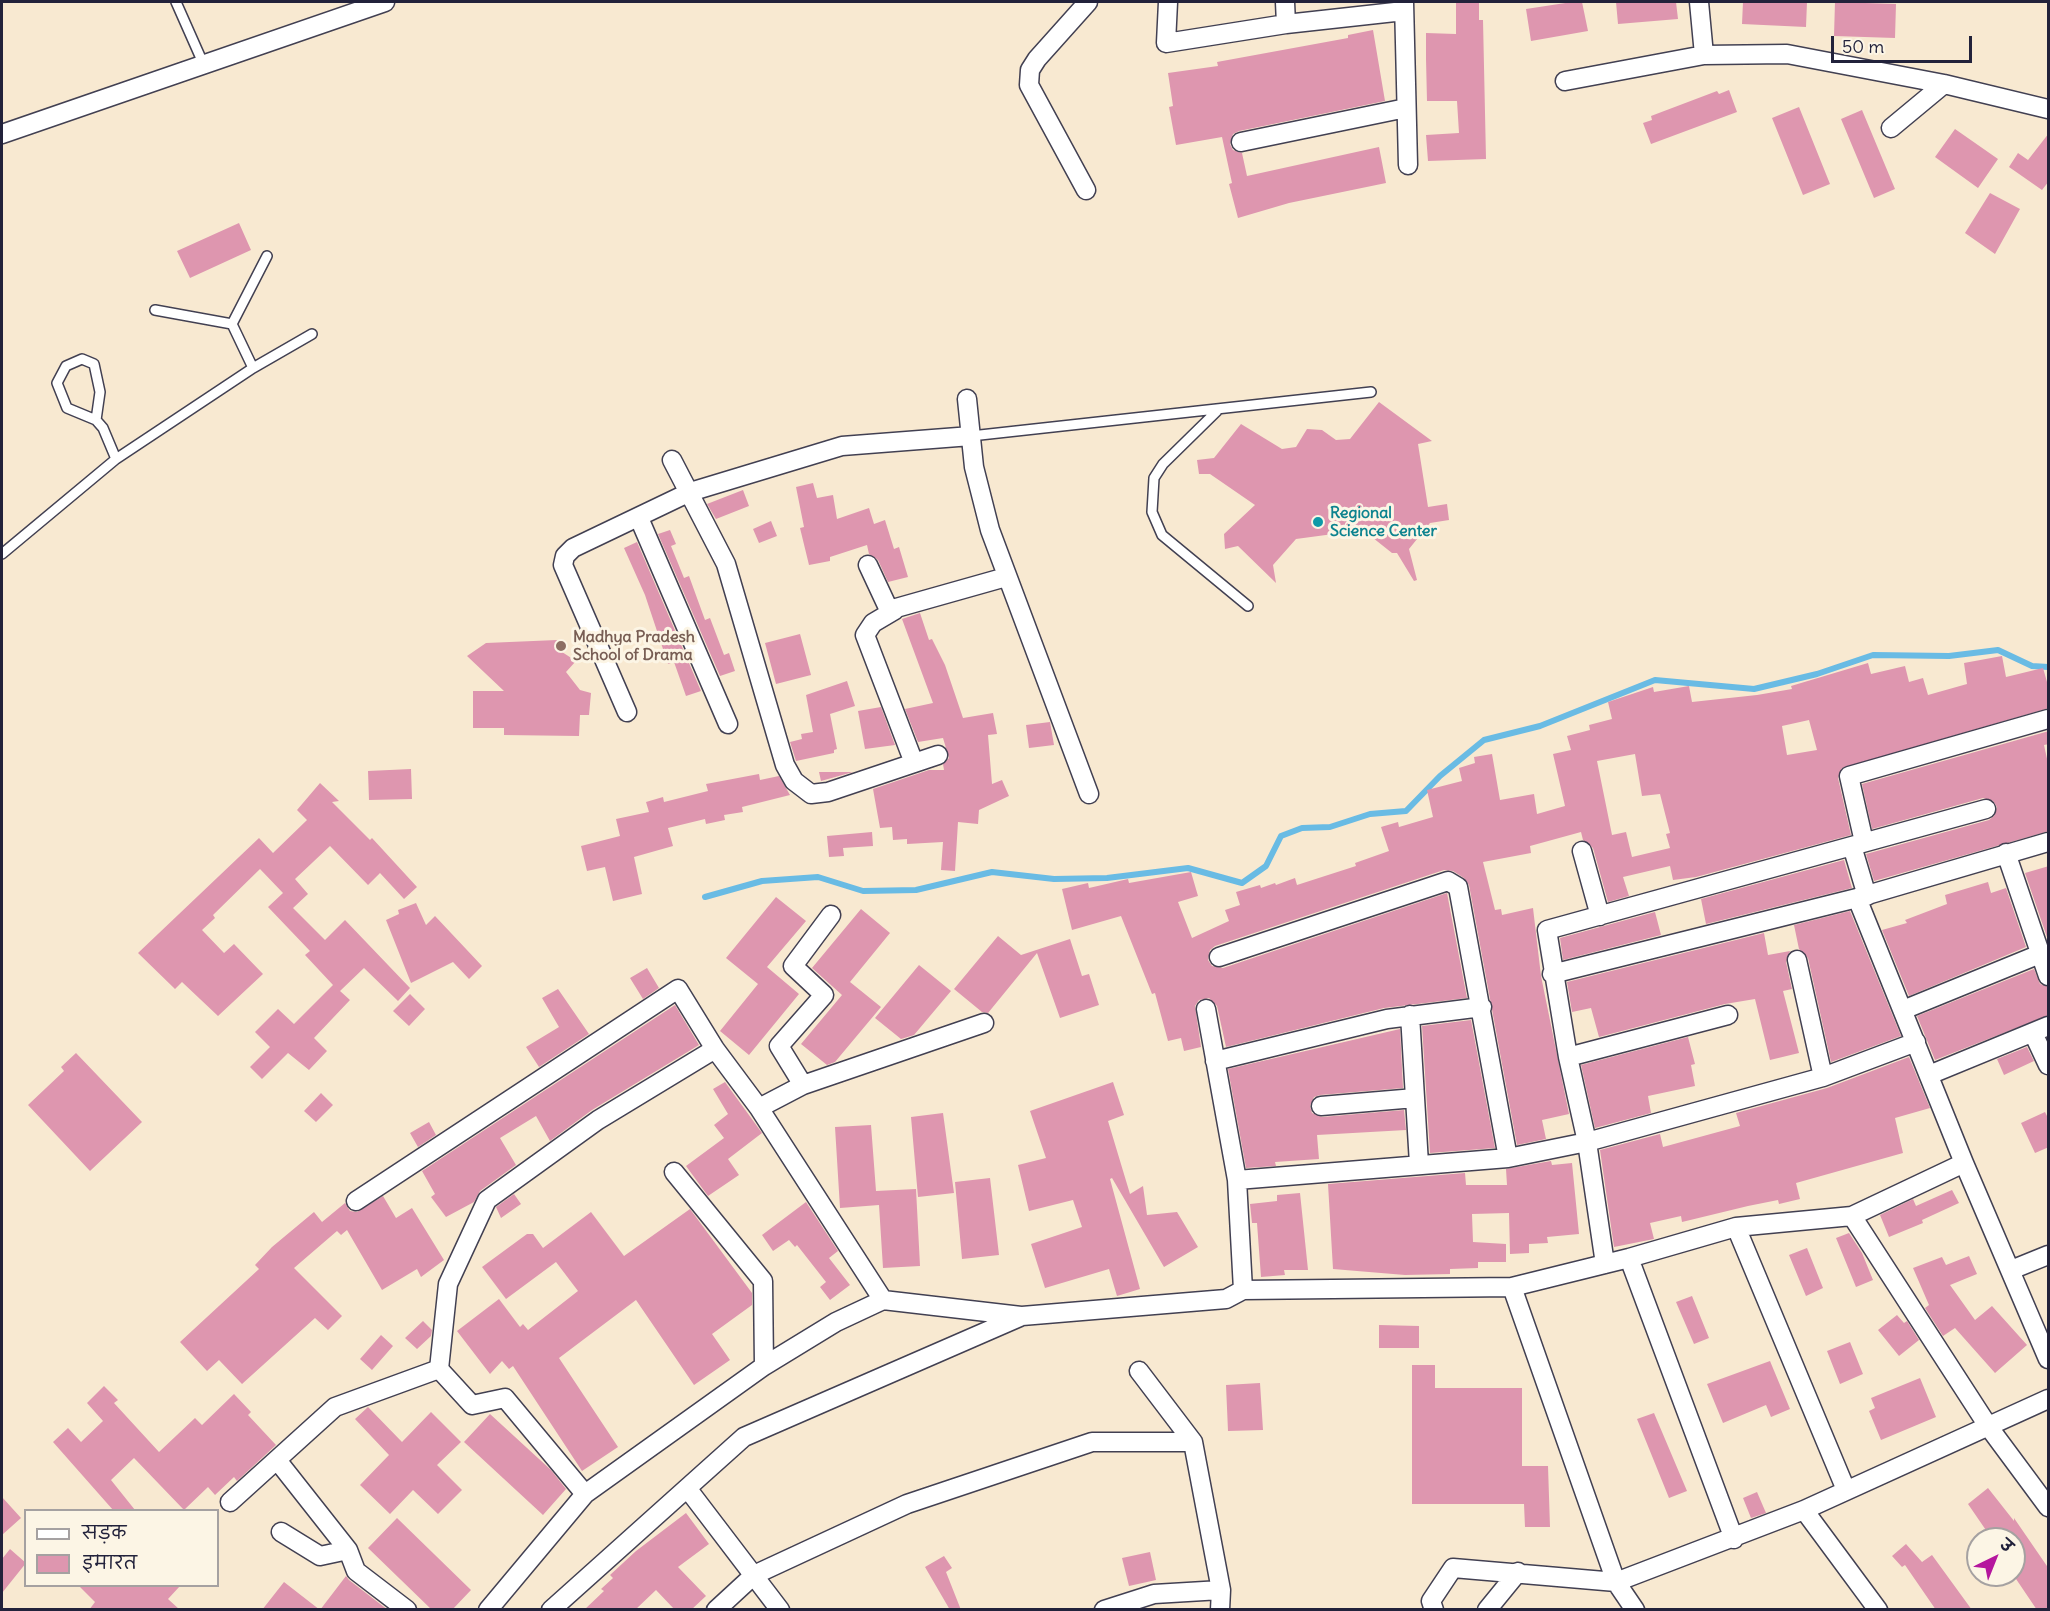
<!DOCTYPE html>
<meta charset="utf-8">
<style>
body{margin:0}
#map{position:relative;width:2050px;height:1611px;overflow:hidden;background:#f8e9d1;font-family:Delius,"Playpen Sans Deva",sans-serif}
canvas{display:block}
.frame{position:absolute;inset:0;border:3px solid #22223b;pointer-events:none}
.legend{position:absolute;left:24px;top:1509px;width:195px;height:78px;box-sizing:border-box;background:#fcf5e5;border:2px solid #a5a1a1;margin:0;padding:8px 10px;list-style:none;font-size:18px;color:#22223b}
.legend li{display:flex;align-items:center;gap:12px;height:30px}
.legend b{width:30px;border:2px solid #a5a1a1}
.north{position:absolute;left:1966px;top:1527px;width:60px;height:60px;box-sizing:border-box;background:#fcf5e5;border:2px solid #a5a1a1;border-radius:50%;rotate:43deg;font-size:16px;font-weight:700;line-height:24px;text-align:center;color:#22223b}
.north::after{content:'';display:block;margin:auto;width:21px;height:27px;background:#b5179e;clip-path:polygon(50% 0,100% 100%,50% 72%,0 100%)}
.scale{position:absolute;left:1831px;top:36px;width:141px;height:27px;box-sizing:border-box;border:3px solid #22223b;border-top:0;padding-left:8px;font-size:18px;line-height:21px;white-space:nowrap;color:#22223b;-webkit-text-stroke:4px #fcf5e5;paint-order:stroke}
</style>
<div id="map">
<canvas width="2050" height="1611"></canvas>
<div class="frame"></div>
<ul class="legend">
<li><b style="height:8px;background:#fff"></b>सड़क</li>
<li><b style="height:16px;background:#de96af"></b>इमारत</li>
</ul>
<div class="north">उ</div>
<div class="scale">50 m</div>
</div>
<script>
const g = document.querySelector('canvas').getContext('2d');
g.lineJoin = 'round';
function trace(path, color, width, dash) { g.strokeStyle = color; g.lineWidth = width; g.lineCap = dash ? 'butt' : 'round'; g.setLineDash(dash || []); g.stroke(path); }
function fillPath(path, color) { g.fillStyle = color; g.fill(path, 'evenodd'); }
function label(font, color, halo, rows, align = 'center') {
  g.font = font + ' Delius,sans-serif'; g.lineWidth = 6; g.setLineDash([]); g.textBaseline = 'middle'; g.strokeStyle = halo; g.fillStyle = color; for (const [text, x, y, turn = 0] of rows) {
    g.save(); g.translate(x, y); g.rotate((+turn || 0) * Math.PI / 180); g.textAlign = isNaN(turn) ? turn : align; if (halo) g.strokeText(text, 0, 0); g.fillText(text, 0, 0); g.restore();
  }
}
const stream = new Path2D(`
 M705,897l57,-16 56,-4 45,14 53,-1 76,-18 62,7 53,-1 81,-10 54,15 24,-17 15,-30 21,-8 28,-1 40,-13 36,-3 34,-35 44,-36 56,-14 115,-46 99,9 63,-15 56,-19 76,1 49,-6 34,16 16,1`);
const building = new Path2D(`
 M1456,2h23v18h4l3,139 -58,2 -2,-26 33,-2 -2,-32h-30l-1,-42v-26l30,1z
 M1572,2h10l6,29 -57,10 -5,-32z
 M1616,2h60l2,17 -60,5z
 M1743,2h64l-1,25 -64,-3z
 M1835,2l61,2 -1,34 -61,-2z
 M1373,30l12,71 -146,30 -6,3 -3,10 3,6 9,3 5,23 132,-29 7,36 -97,20 -51,15 -9,-34 3,-1 -10,-46 -46,8 -7,-38 4,-1 -5,-33 50,-7 -1,-4 131,-24v-3z
 M1729,90l8,22 -86,32 -8,-21 9,-3 -1,-4 66,-25 2,3z
 M1799,107l31,77 -27,11 -31,-77z
 M1862,110l33,79 -21,9 -33,-79z
 M1955,129l43,30 -20,29 -43,-31z
 M2049,133v48l-7,9 -33,-23 9,-14 10,7z
 M1990,193l30,16 -25,45 -30,-21z
 M239,223l12,27 -61,28 -13,-27z
 M1379,402l53,39 -14,3 10,63 19,-3 2,16 -19,3 -21,26 8,31 -3,1 -17,-28h-5l-29,-23 -67,9 -23,26 3,18 -38,-37 -13,3 -1,-15 31,-29 -45,-31h-11l-2,-14 17,-2 27,-34 41,25 14,-2 11,-18 15,1 14,10 14,-1z
 M813,483l4,15 16,-3 4,24 32,-11 5,16 11,-4 9,29 5,-2 9,30 -20,5 -10,-22 -9,-6 -2,-9 -37,12v4l-21,4 -9,-37 4,-1 -8,-40z
 M743,490l6,16 -33,13 -9,-15z
 M771,521l6,15 -18,7 -6,-14z
 M670,530l6,14 -5,2 13,32 5,-2 16,44 5,-2 14,37 5,-2 6,18 -15,5 -62,-142z
 M637,542l64,149 -15,5 -12,-34 -6,2 -23,-69 -21,-47z
 M920,613l9,27 3,-1 13,26 18,53 30,-5 4,21 -9,1 4,49 10,-4 7,16 -30,14 -1,14 -20,-2 -3,49 -14,-1 2,-28 -36,2v-5l-14,1 -1,-13 -12,1 -7,-39 56,-19h15l-1,-6 6,-6 -6,-20 -25,4 -13,-33 28,-6 -31,-84z
 M800,634l11,41 -35,9 -11,-41z
 M557,640l5,12 14,9 -10,11 14,18 11,3 -2,22h-9l-1,21 -75,-1v-7h-31v-37h31l-37,-35 19,-13z
 M2002,656l4,21 37,-9 6,21v19l-207,60 -4,10 13,57 -155,42 -23,3 -3,-14 -47,11 6,19 -21,6 -15,-54 -10,-8 -2,-8 -51,14 1,7 -48,9 12,48 6,-1 1,6 31,-7 8,68 28,138 -27,6 4,19 -29,6 -48,-260 -5,-7 -11,-7 -9,-1 -229,76 -5,4 -2,10 4,6 11,2 224,-75 20,105 -83,10 -158,39 -9,-41 -8,-8 -10,2 -4,6 6,41 -17,4 -3,-13 -13,3 -13,-48 -3,1 -31,-78 -49,14 -10,-41 26,-6 1,5 39,-9 1,4 62,-11 7,24 -20,6 14,36 37,-17 -4,-11 15,-5 -4,-13 24,-7 1,3 14,-5 1,2 19,-7 2,7 59,-19 -1,-3 34,-12 -8,-24 17,-5 1,5 34,-10 -6,-27 35,-9 -3,-13 16,-5 -1,-6 18,-3 8,46 34,-6 3,20 28,-8 -12,-52 18,-4 -4,-14 23,-6 -1,-5 23,-6 -4,-17 45,-15 1,5 35,-6 3,16 65,-7 35,-6 -1,-3 77,-23 3,11 34,-8 4,16 14,-4 5,17 39,-11 -3,-21zM1809,720l8,30 -30,5 -5,-29zM1635,754l7,42 18,-2 10,39 -4,1 4,14 -38,9 -6,-25 -14,3 -15,-74z
 M847,681l8,25 -25,8 7,35 -3,1v3l-38,8 -6,-19 12,-3 -1,-5 12,-2 -7,-37z
 M881,707l14,38 -30,4 -7,-38z
 M1050,722l4,23 -25,3 -3,-23z
 M2049,731v13l-5,1 5,23v63l-175,50 -8,-27 123,-34 5,-4 3,-9 -4,-6 -10,-3 -111,31 -10,-45z
 M411,769l1,30 -43,1 -1,-29z
 M819,772h34l-32,9z
 M759,774l1,6 19,-4 11,19 -48,12 1,5 -19,3 1,5 -19,4 -1,-5 -37,9 5,18 -39,11 8,37 -29,7 -8,-34 -18,4 -6,-25 39,-10 -4,-17 33,-7 -3,-10 17,-5 1,5 44,-11 -2,-7z
 M320,783l19,18 -7,1 38,38 2,-2 45,49 -13,12 -24,-26 -12,12 -38,-39 -35,33 13,15 -15,14 32,32 20,-20 65,68 -12,13 -34,-33 -24,23 10,9 -36,38 13,13 -18,19 -21,-17 -26,26 -12,-12 20,-20 -15,-15 23,-23 16,15 39,-39 -28,-30 5,-4 -42,-44 15,-14 -23,-24 -47,46 2,3 -13,12 22,23 10,-9 29,30 -45,42 -36,-34 -7,7 -37,-36 121,-115 14,15 34,-33 -10,-10z
 M872,832l1,14 -30,2 1,8 -15,1 -2,-21z
 M1844,860l8,28 -146,36 -5,-25z
 M2049,866v77l-24,-70z
 M1988,882l3,11 15,-5 20,59 -117,49 -27,-66 25,-7 -2,-3 42,-16 -2,-9z
 M776,897l30,24 -39,46 32,27 -50,61 -29,-24 38,-47 -32,-26z
 M416,903l10,22 9,-9 47,50 -13,13 -16,-17 -42,21 -25,-63 13,-6 -1,-4z
 M861,909l29,24 -40,49 31,25 -46,55 -8,3 -26,-21 41,-49 -30,-27z
 M1850,911l51,125 -70,26 -23,-104 -9,-9 -5,-24z
 M1655,912l6,23 -98,25 -3,-22z
 M1764,933l4,22 22,-4 -4,11 6,27 -9,2 16,62 -29,7 -15,-61 -30,5 -126,33 -8,-29 -19,4 -5,-30z
 M998,936l23,19 49,-16 12,37 7,-2 10,31 -39,13 -23,-65 -49,60 -6,-1 -28,-23z
 M919,965l32,26 -37,44 -13,4 -26,-21z
 M647,968l12,20 -16,11 -13,-21z
 M2034,969l6,15 9,3v28l-114,45 -18,-44z
 M558,989l31,45 -50,33 -13,-20 33,-20 -17,-29z
 M410,994l15,15 -16,17 -16,-15z
 M675,1005l24,40 -107,65 -42,31 -14,-25 -36,22 16,27 -36,26 -6,11 -28,15 -15,-20 4,-3 -13,-23z
 M1471,1020l24,128 -65,5 -8,-127z
 M1400,1029l3,59 -83,7 -6,2 -4,9 2,7 10,4 82,-7 2,20 -89,5 2,24 -44,3 1,4 -30,2 -18,-99z
 M1688,1037l7,27 -4,1 4,21 -47,10 3,17 -56,15 -14,-63z
 M2027,1047l7,14 -30,14 -7,-16z
 M76,1053l66,69 -52,49 -62,-66 36,-34 -3,-4z
 M1909,1057l21,51 -35,10 8,35 -107,30 4,16 -21,5 -1,-4 -30,6 -66,16 -1,-6 -31,7 4,16 -40,8 -14,-97 60,-16 3,13 77,-21 -4,-13 91,-25z
 M725,1082l37,51 -34,26 11,16 -31,21 -22,-30 38,-28 -10,-13 14,-11 -15,-25z
 M1113,1082l11,33 -16,6 22,73 13,-8 4,29 30,-3 21,35 -34,20 -52,-89 -2,1 30,110 -23,7 -8,-27 -64,19 -14,-44 51,-17 -9,-27 -44,11 -11,-46 28,-7 -16,-47z
 M321,1093l12,12 -17,17 -12,-11z
 M2045,1112l4,8v27l-14,6 -14,-30z
 M943,1113l11,80 -36,4 -7,-80z
 M429,1122l7,13 -18,12 -8,-14z
 M871,1125l5,66 40,-2 4,77 -37,2 -4,-63 -39,3 -5,-81z
 M1551,1161l1,4 20,-2 7,71 -32,3 1,6 -19,1v9l-19,1 -1,-41 -37,1 1,28 33,2v18h-28v6l-28,1v5l-45,1 -72,-6 -5,-85 137,-11 1,12h41l-1,-16z
 M990,1178l9,77 -37,4 -7,-77z
 M1952,1190l7,13 -37,17 1,3 -34,14 -9,-22 33,-16 3,7z
 M1300,1193l8,77h-24l1,5 -24,2 -4,-54h-5l-2,-19 27,-3v-6z
 M514,1194l7,10 -20,14 -5,-11z
 M383,1196l13,22 16,-10 32,52 -23,17 -4,-8 -35,21 -35,-60 -6,5 -4,-4 -43,37 48,48 -14,14 -13,-12 -73,66 -23,-24 -12,11 -27,-29 79,-73 -4,-4 17,-18 42,-35 8,10 23,-19 5,8 7,1z
 M806,1202l32,49 -9,7 21,27 -20,15 -10,-13 6,-5 -29,-37 -2,2 -6,-7 -16,11 -11,-16z
 M690,1209l62,84v12l-40,29 18,26 -36,25 -58,-85 -77,58 59,89 -36,24 -69,-105 -4,3 -7,-8 -12,13 -33,-43 42,-32 21,28 3,-3 5,6 50,-39 -22,-29 -50,37 -24,-32 45,-33h6l10,14 48,-36 33,44z
 M1849,1233l13,20 11,27 -17,7 -20,-49z
 M1807,1248l16,40 -17,8 -17,-41z
 M1969,1256l8,18 -27,11 25,35 17,-14 35,39 -32,28 -40,-45 -12,8 -18,-28 4,-3 -16,-37 29,-11 4,8z
 M1692,1296l17,42 -15,6 -18,-42z
 M1897,1315l7,8 3,-2 12,19 -20,16 -21,-26z
 M423,1321l9,9 -1,6 -14,13 -12,-11z
 M1379,1325l40,1v22h-40z
 M381,1335l12,11 -21,24 -12,-11z
 M1850,1342l13,32 -23,10 -13,-33z
 M1770,1361l20,48 -19,8 -5,-12 -43,18 -16,-39z
 M1412,1365h23v23h87v78h26l2,61h-25l-1,-23h-112z
 M1920,1378l16,39 -55,23 -12,-29 6,-3 -4,-10z
 M1260,1383l3,47 -35,1 -2,-46z
 M104,1386l14,14 -4,3 45,49 36,-34 7,7 32,-31 17,18 -3,3 28,30 -39,36 -3,-4 -19,18 -7,-8 -24,23 -50,-52 -23,22 24,30h-22l-60,-68 15,-14 13,14 22,-21 -16,-18z
 M368,1407l34,35 29,-30 30,30 -24,23 25,25 -24,24 -25,-24 -23,24 -30,-29 29,-30 -34,-36z
 M1654,1413l33,78 -18,7 -32,-79z
 M490,1414l61,56 15,19 -23,26 -79,-73z
 M1988,1488l26,33v-3l35,51v41h-12l-23,-34v-37h-22l-24,-35z
 M1757,1492l9,21 -15,5 -8,-20z
 M2,1497l19,21 -19,17z
 M686,1513l23,31 -31,23 28,29 -15,14h-16l-19,-20 -21,20h-51l20,-19 -3,-2 12,-11 -3,-3 26,-24z
 M397,1518l74,72 -19,20h-20l-64,-62z
 M1906,1544l16,18 10,-7 40,55h-36l-31,-45 -3,2 -10,-11z
 M10,1549l16,14 -24,30v-34z
 M1150,1552l6,28 -27,6 -7,-28z
 M944,1556l8,12 -6,4 15,38h-11l-25,-43z
 M346,1576l3,4 39,30h-68z
 M284,1582l36,28h-58z
 M79,1586h101l-12,13 12,11h-91l6,-8z`);
const service = new Path2D(`
 M176,2l27,61
 M155,310l77,14 21,44
 M232,324l35,-68
 M1217,411l-54,53 -9,14 -2,34 10,23 86,71
 M96,420l4,-28 -6,-28 -12,-5 -16,7 -9,17 10,25 29,12 7,8 13,31
 M971,436l400,-44
 M2,554l114,-95 137,-91 59,-34`);
const minor = new Path2D(`
 M1168,2l-2,41 120,-19 118,-13
 M1285,2l1,22
 M1404,2l4,163
 M1699,2l5,53
 M1565,81l139,-26 83,-1 157,30 104,25
 M1891,128l53,-44
 M2,134l383,-132
 M1241,142l165,-34
 M1086,190l-57,-105 1,-15 7,-11 51,-57
 M967,399l7,68 16,63 99,264
 M672,460l54,104 59,201 9,16 17,13 17,-2 110,-37
 M639,518l89,206
 M868,565l21,45 117,-33
 M895,610l-22,13 -8,12 49,128
 M627,712l-64,-147 2,-9 8,-8 117,-56 152,-46 129,-10
 M1864,842l-15,-66 199,-57
 M1852,846l15,50
 M1582,851l18,65
 M2006,853l42,123
 M1857,898l107,265 84,196
 M1219,957l229,-76 10,6 50,271
 M1797,960l26,117
 M1552,974l305,-76 191,-56
 M1206,1009l31,171 6,110
 M1903,1010l137,-56
 M1410,1015l9,149
 M2033,1033l15,32
 M1568,1057l160,-42
 M1215,1061l172,-42 95,-12
 M1929,1075l119,-49
 M803,1085l-24,-39 45,-51 -31,-29 38,-51
 M1321,1106l94,-8
 M759,1108l44,-23 181,-62
 M674,1172l89,109 1,85
 M1237,1180l271,-22 79,-16 236,-65 93,-35
 M356,1201l322,-212 37,60 44,59 124,192
 M1852,1216l136,210 60,81
 M1736,1227l110,263
 M1629,1258l105,281
 M1605,1264l-18,-122 -19,-85 -21,-127 439,-121
 M2011,1270l37,-15
 M1512,1287l104,295 19,28
 M1139,1371l54,71 28,148 -1,20
 M277,1460l71,90 8,21 51,39
 M687,1488l93,122
 M585,1494l-80,-96 -33,7 -33,-36 9,-85 39,-84 111,-80 117,-71
 M230,1502l105,-95 104,-38
 M1804,1510l74,100
 M281,1532l39,24 28,-6
 M488,1610l97,-116 179,-128 72,-44 47,-22 138,16
 M551,1610l193,-173 278,-121 204,-17 17,-9 269,-3 117,-29 107,-31 116,-11 112,-53
 M716,1610l38,-35 153,-71 185,-62h101
 M1104,1610l50,-16 67,-4
 M1434,1610l-3,-9 22,-33 163,14 188,-72 244,-111
 M1487,1610l31,-38`);
const markers = [
 [1318,522,6,"#0f9aa8"],
 [561,646,6,"#8d6e63"]
];
const cultureNames = [
 ["Regional",1330,513],
 ["Science Center",1330,531]
];
const educationNames = [
 ["Madhya Pradesh",573,637],
 ["School of Drama",573,655]
];
trace(stream, '#69bbe4', 6);
fillPath(building, '#de96af');
trace(service, '#424052', 12);
trace(minor, '#424052', 21);
trace(service, '#fff', 9);
trace(minor, '#fff', 18);
for (const [x, y, r, color] of markers) { const dot = new Path2D(); dot.arc(x, y, r, 0, 2 * Math.PI); g.fillStyle = color; g.fill(dot); trace(dot, '#fcf5e5', 2); }
label('bold 16px', '#0d838f', '#fcf5e5', cultureNames, 'left');
label('bold 16px', '#785e54', '#fcf5e5', educationNames, 'left');
</script>
